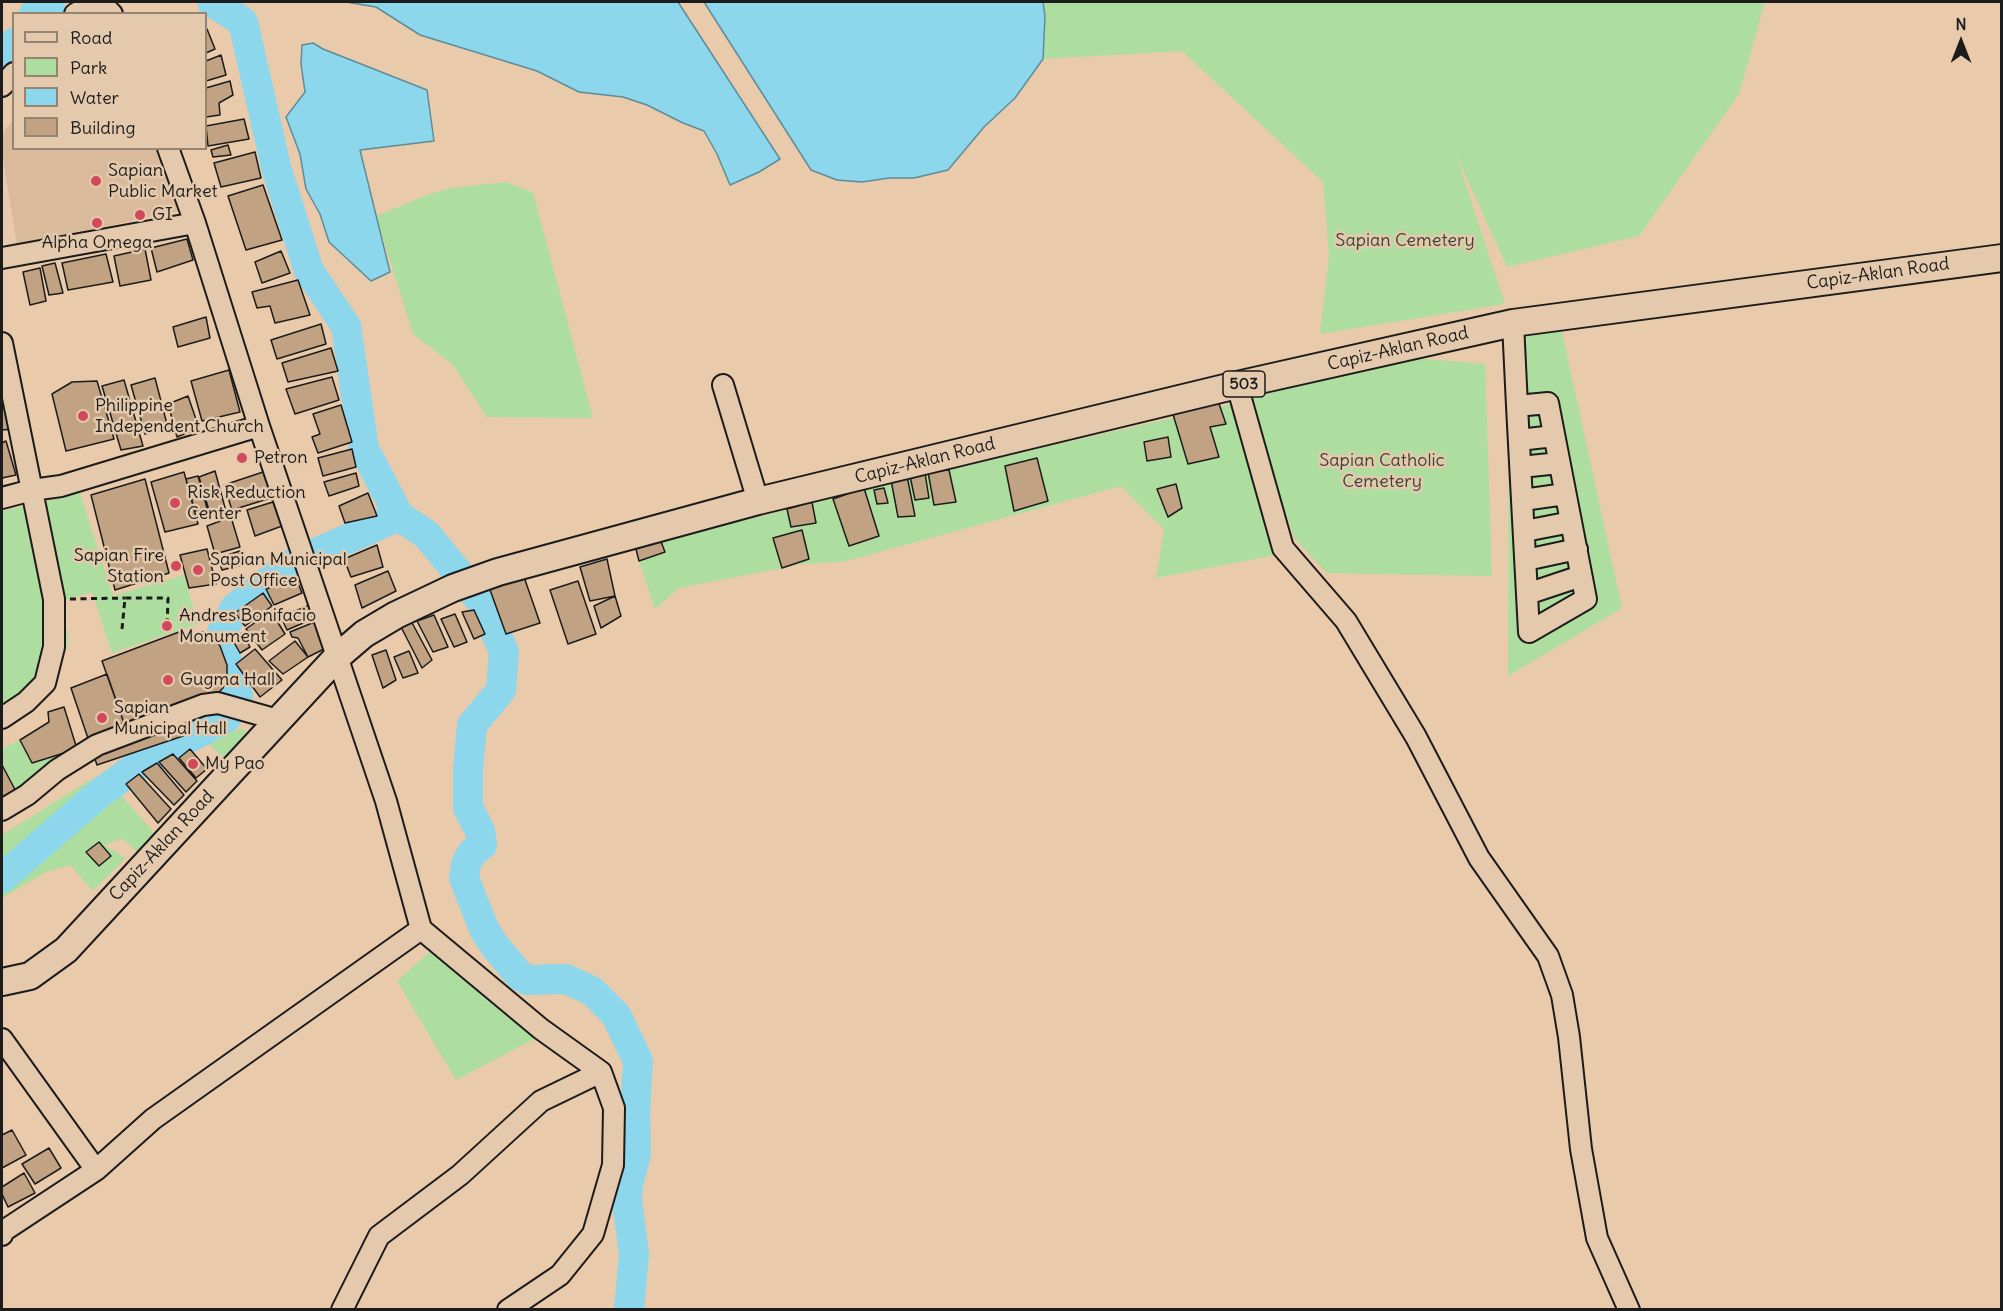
<!DOCTYPE html>
<style>
body{margin:0}
#map{position:relative;width:2003px;height:1311px;overflow:hidden;background:#e9caaa;font-family:Delius,sans-serif}
canvas{display:block}
.frame{position:absolute;inset:0;border:3px solid #1c1c1c;pointer-events:none}
.legend{position:absolute;left:12px;top:12px;width:195px;height:138px;box-sizing:border-box;background:#e4c9ac;border:2px solid #948472;margin:0;padding:8px 10px;list-style:none;font-size:18px;color:#1c1c1c}
.legend li{display:flex;align-items:center;gap:12px;height:30px}
.legend b{width:30px;border:2px solid #948472}
.north{position:absolute;left:1931px;top:12px;width:60px;height:60px;-webkit-text-stroke:4px #e4c9ac;paint-order:stroke;rotate:0deg;font-size:16px;font-weight:700;line-height:24px;text-align:center;color:#1c1c1c}
.north::after{content:'';display:block;margin:auto;width:21px;height:27px;background:#1c1c1c;clip-path:polygon(50% 0,100% 100%,50% 72%,0 100%)}
</style>
<div id="map">
<canvas width="2003" height="1311"></canvas>
<div class="frame"></div>
<ul class="legend">
<li><b style="height:8px;background:#e4c9ac"></b>Road</li>
<li><b style="height:16px;background:#adde9f"></b>Park</li>
<li><b style="height:16px;background:#8cd7ec"></b>Water</li>
<li><b style="height:16px;background:#c1a384"></b>Building</li>
</ul>
<div class="north">N</div>
</div>
<script>
const g = document.querySelector('canvas').getContext('2d');
g.lineJoin = 'round';
function fillPath(path, color) { g.fillStyle = color; g.fill(path, 'evenodd'); }
function trace(path, color, width, dash) { g.strokeStyle = color; g.lineWidth = width; g.lineCap = dash ? 'butt' : 'round'; g.setLineDash(dash || []); g.stroke(path); }
function label(font, color, halo, rows, align = 'center') {
  g.font = font + ' Delius,sans-serif'; g.lineWidth = 5; g.setLineDash([]); g.textBaseline = 'middle'; g.strokeStyle = halo; g.fillStyle = color; for (const [text, x, y, turn = 0] of rows) {
    g.save(); g.translate(x, y); g.rotate((+turn || 0) * Math.PI / 180); g.textAlign = isNaN(turn) ? turn : align; if (halo) g.strokeText(text, 0, 0); g.fillText(text, 0, 0); g.restore();
  }
}
const built = new Path2D(`
 M13,121l1,27 164,1 16,59 -177,37 -15,-92v-20z`);
const green = new Path2D(`
 M1043,2h722l-26,92 -100,142 -132,31 -51,-112 49,149 -185,30 9,-79 -6,-73 -141,-131 -139,8z
 M505,182l28,10 60,226 -106,-1 -34,-52 -40,-31 -37,-118 49,-20 26,-8z
 M1559,318l63,290 -114,68 1,-351z
 M1413,358l72,6 7,212 -165,-3 -32,-34 -17,-46 -29,-98z
 M1242,402l44,151 -130,25 8,-49 -43,-43 -278,76 -40,2 -124,24 -24,21 -16,-48 25,-9 -4,-13 106,-24 113,-30z
 M80,493l33,103 71,-21 14,49 -86,29 -20,-61 -31,10 8,39 -20,53 -47,23v-206z
 M242,728l12,13 -21,25 -26,-23z
 M20,740l12,23 45,-14 -57,50 -18,-34v-16z
 M133,760v15l-16,16 39,44 -18,18 -16,-15 -17,7c6,6 14,6 20,14l-32,32 -23,-26 -26,8 -42,25v-63l91,-57z
 M445,938l104,93 -93,49 -59,-99z`);
const water = new Path2D(`
 M346,2h332l102,157 -21,13 -29,13 -13,-31 -13,-23 -21,-8 -36,-18 -24,-8 -44,-5 -42,-21 -117,-36 -44,-28z
 M704,2h339l2,14 -2,43 -28,39 -31,29 -36,43 -34,8h-25l-27,4 -25,-2 -26,-10z
 M313,43l10,6 104,41 7,51 -74,9 30,122 -19,9 -42,-39 -9,-28 -14,-25 -6,-35 -14,-37 19,-25 -4,-28 1,-19z`);
const river = new Path2D(`
 M212,2l31,20 33,145 33,104 37,55 18,123 35,67 28,19 57,70 20,47 -3,38 -29,35 -4,45v38l12,23 2,14 -10,8 -6,11 -2,14 20,51 10,16 26,31 8,4 38,-1 26,12 24,24 22,46 -3,52 1,41 -8,31 -1,15 7,54 -5,56
 M34,14l16,-7 -1,-5
 M2,53l12,-10
 M2,878l98,-85 42,-30 84,-45 12,-22 -12,-39 -4,-25 13,-24 52,-42 112,-50`);
const building = new Path2D(`
 M207,29l8,20 -9,4v-23z
 M221,55l5,20 -20,6v-20z
 M230,81l3,14 -14,8 1,12 -14,2v-29z
 M244,119l5,20 -41,7 -2,-20z
 M228,145l3,10 -18,2 -2,-7z
 M255,152l6,26 -40,9 -7,-24z
 M263,185l19,55 -36,10 -18,-54z
 M187,239l6,21 -36,12 -6,-24z
 M145,249l6,31 -31,6 -6,-30z
 M281,251l9,22 -28,10 -7,-21z
 M106,254l7,28 -45,8 -6,-27z
 M55,263l8,30 -14,2 -7,-29z
 M40,268l6,33 -16,4 -7,-33z
 M298,280l12,35 -35,8 -5,-17 -13,2 -5,-16z
 M206,317l4,21 -32,9 -5,-20z
 M321,324l5,20 -49,15 -6,-19z
 M331,348l7,23 -50,11 -6,-19z
 M229,370l11,42 -38,9 -11,-40z
 M332,377l7,23 -44,14 -9,-25z
 M155,378l13,50 -23,6 -14,-49z
 M124,380l19,66 -22,4 -19,-64z
 M97,381l17,58 -48,12 -14,-57 20,-12z
 M188,396l11,32 -22,9 -9,-33z
 M1218,401l8,23 -16,3 9,30 -31,7 -16,-53z
 M341,405l11,37 -34,11 -6,-16 8,-3 -7,-20z
 M7,406l5,23 -10,1v-23z
 M1168,437l3,20 -24,4 -3,-19z
 M6,441l10,34 -14,3v-35z
 M352,449l4,18 -33,9 -5,-18z
 M1037,458l11,43 -34,10 -9,-45z
 M949,470l7,32 -22,3 -6,-33z
 M215,471l12,44 -16,2 -12,-40z
 M266,471l8,26 -42,13 -8,-25z
 M184,472l14,52 -33,8 -14,-50z
 M356,473l3,13 -30,10 -5,-14z
 M925,473l4,25 -14,2 -5,-24z
 M198,476l9,32 -12,3 -9,-32z
 M907,476l8,40 -17,1 -7,-37z
 M145,479l24,94 -54,17 -24,-95z
 M1176,484l6,24 -14,9 -11,-28z
 M864,488l15,48 -30,10 -16,-47z
 M884,488l4,15 -11,1 -3,-14z
 M368,493l9,23 -32,7 -6,-17z
 M273,502l9,24 -27,10 -8,-26z
 M812,502l4,21 -25,4 -4,-18z
 M231,517l9,30 -25,7 -8,-28z
 M802,530l7,29 -27,9 -9,-30z
 M660,539l5,13 -26,9 -3,-12z
 M377,545l6,22 -32,10 -7,-18z
 M207,549l9,35 -27,4 -9,-33z
 M240,551l6,13 -24,6 -4,-12z
 M607,559l8,37 -25,5 -10,-34z
 M388,571l8,20 -34,17 -7,-23z
 M524,577l16,46 -34,11 -17,-47z
 M296,578l6,15 -28,12 -8,-16z
 M578,581l18,53 -28,10 -18,-54z
 M263,593l9,13 -27,20 -10,-13z
 M615,596l6,20 -20,12 -7,-22z
 M312,604l5,13 -30,13 -6,-13z
 M474,610l11,24 -11,5 -12,-27z
 M271,611l14,23 -23,16 -16,-21z
 M455,614l12,28 -13,5 -13,-28z
 M434,615l14,32 -15,5 -16,-31z
 M410,619l22,41 -10,8 -22,-43z
 M317,621l7,28 -16,8 -10,-19 -6,-1 -2,-5z
 M179,632l1,5 23,-5 13,9 4,5 7,19v12l-4,11 -4,4 -5,2 1,4 -90,28 -23,-65z
 M242,633l8,14 -10,6 -8,-14z
 M295,641l13,16 -25,17 -14,-13z
 M255,649l27,31 -22,17 -24,-33z
 M386,650l10,30 -13,8 -11,-33z
 M409,651l9,22 -15,5 -9,-21z
 M107,674l18,52 51,-16 7,26 -86,29 -26,-77z
 M64,707l13,42 -45,14 -12,-23 29,-18 -1,-10z
 M190,749l17,20 -11,9 -17,-20z
 M173,754l24,27 -11,11 -27,-30z
 M157,763l27,32 -10,10 -32,-33z
 M2,765l18,34 -18,8z
 M139,774l32,35 -13,14 -32,-39z
 M99,842l12,14 -12,10 -13,-14z
 M12,1130l14,25 -24,13v-33z
 M49,1148l12,20 -26,16 -13,-20z
 M24,1173l11,20 -27,14 -6,-13v-7z`);
const path = new Path2D(`
 M70,599l55,-1
 M122,629l3,-31h43l-1,33`);
const minor = new Path2D(`
 M75,14l12,-7h18l7,7
 M2,86l12,-13
 M168,148l27,75 64,203 127,375 35,128 120,100 60,43 13,36 -1,57 -20,69 -33,41 -52,35
 M2,258l193,-35
 M1513,323l4,83 31,-3 38,196 -57,33 -12,-226
 M2,343l52,256v48l-9,36 -19,19 -24,16
 M723,385l35,116
 M1237,385l46,163 63,73 70,116 63,121 69,98 14,39 7,42 12,112 16,89 32,72
 M1519,440l35,-4
 M1521,467l38,-4
 M2,498l30,-8 29,-4 198,-60
 M1523,500l42,-6
 M1525,531l46,-9
 M1526,560l51,-11
 M1527,594l54,-18
 M2,810l25,-15 30,-25 40,-25 106,-40 15,-2 60,17
 M2,1039l94,131
 M2,1235v-3l94,-62 57,-51 268,-190
 M342,1310l37,-74 81,-61 81,-74 60,-29`);
const major = new Path2D(`
 M2,982l28,-6 36,-26 270,-292 28,-24 32,-19 57,-27 45,-16 260,-71 479,-116 276,-62 489,-65`);
const markers = [
 [96,181,6,"#d1495b"],
 [140,215,6,"#d1495b"],
 [97,223,6,"#d1495b"],
 [83,416,6,"#d1495b"],
 [242,458,6,"#d1495b"],
 [175,503,6,"#d1495b"],
 [176,566,6,"#d1495b"],
 [198,570,6,"#d1495b"],
 [167,626,6,"#d1495b"],
 [168,680,6,"#d1495b"],
 [102,718,6,"#d1495b"],
 [193,764,6,"#d1495b"]
];
const shields = [
 [1244,384,42]
];
const shieldNames = [
 ["503",1244,384]
];
const poiNames = [
 ["Sapian",108,171],
 ["Public Market",108,192],
 ["GI",152,215],
 ["Alpha Omega",97,243,"center"],
 ["Philippine",95,406],
 ["Independent Church",95,427],
 ["Petron",254,458],
 ["Risk Reduction",187,493],
 ["Center",187,514],
 ["Sapian Fire",164,556,"right"],
 ["Station",164,577,"right"],
 ["Sapian Municipal",210,560],
 ["Post Office",210,581],
 ["Andres Bonifacio",179,616],
 ["Monument",179,637],
 ["Gugma Hall",180,680],
 ["Sapian",114,708],
 ["Municipal Hall",114,729],
 ["My Pao",205,764]
];
const parkNames = [
 ["Sapian Cemetery",1405,241],
 ["Sapian Catholic",1382,461],
 ["Cemetery",1382,482]
];
const streetNames = [
 ["Capiz-Aklan Road",1878,274,-8],
 ["Capiz-Aklan Road",1398,349,-13],
 ["Capiz-Aklan Road",925,461,-14],
 ["Capiz-Aklan Road",162,846,-47]
];
fillPath(built, '#d9bb9c');
fillPath(green, '#adde9f');
fillPath(water, '#8cd7ec');
trace(water, '#5f8c99', 1.5);
trace(river, '#8cd7ec', 30);
fillPath(building, '#c1a384');
trace(building, '#1c1c1c', 1.5);
trace(minor, '#1c1c1c', 24);
trace(major, '#1c1c1c', 30);
trace(path, '#1c1c1c', 3, [6, 4.5]);
trace(minor, '#e4c9ac', 20);
trace(major, '#e4c9ac', 26);
for (const [x, y, r, color] of markers) { const dot = new Path2D(); dot.arc(x, y, r, 0, 2 * Math.PI); g.fillStyle = color; g.fill(dot); trace(dot, '#e4c9ac', 2); }
for (const [x, y, w] of shields) { const box = new Path2D(); box.roundRect(x - w / 2, y - 13, w, 26, 4.5); g.fillStyle = '#e4c9ac'; g.fill(box); trace(box, '#1c1c1c', 1.5); }
label('bold 16px', '#1c1c1c', null, shieldNames);
label('18px', '#1c1c1c', '#e4c9ac', poiNames, 'left');
label('18px', '#394336', '#e4c9ac', parkNames);
label('18px', '#1c1c1c', '#e4c9ac', streetNames);
</script>
